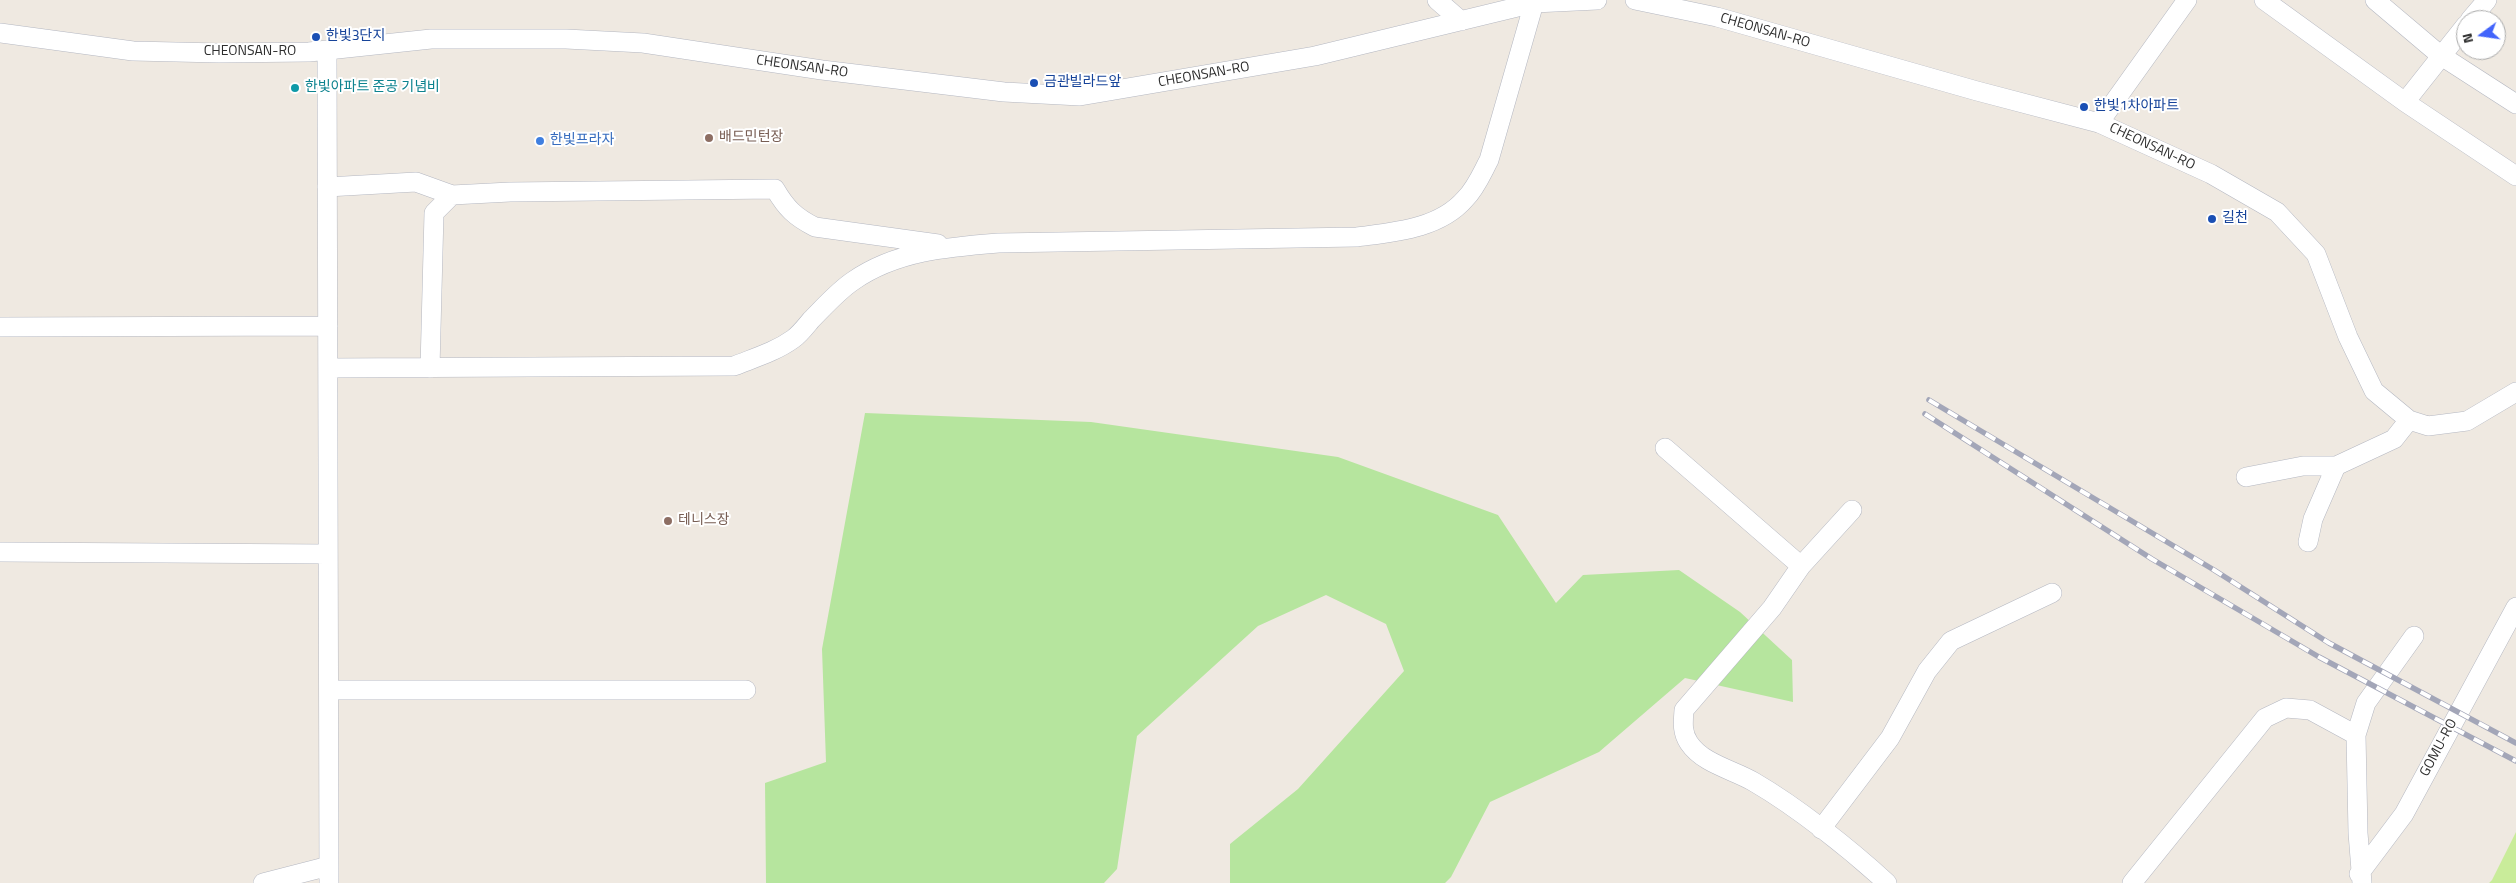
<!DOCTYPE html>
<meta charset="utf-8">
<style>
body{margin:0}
#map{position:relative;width:2516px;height:883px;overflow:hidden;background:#efe9e1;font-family:"Titillium Web",sans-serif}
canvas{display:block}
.north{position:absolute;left:2456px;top:10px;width:50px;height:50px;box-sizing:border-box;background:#fff;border:1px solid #ababab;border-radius:50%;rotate:256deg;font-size:14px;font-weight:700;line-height:20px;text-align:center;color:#2e2e2e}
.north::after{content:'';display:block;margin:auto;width:18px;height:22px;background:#4264fb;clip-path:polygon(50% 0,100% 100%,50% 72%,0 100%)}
</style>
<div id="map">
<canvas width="2516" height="883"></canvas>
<div class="north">N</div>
</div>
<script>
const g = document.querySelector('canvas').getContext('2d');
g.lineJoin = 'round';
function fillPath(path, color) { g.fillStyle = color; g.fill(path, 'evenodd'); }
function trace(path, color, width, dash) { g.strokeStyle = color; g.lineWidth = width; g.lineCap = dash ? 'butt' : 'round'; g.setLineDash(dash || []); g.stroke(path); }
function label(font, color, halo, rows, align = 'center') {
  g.font = font + ' "Titillium Web","Noto Sans KR",sans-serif'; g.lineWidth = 4; g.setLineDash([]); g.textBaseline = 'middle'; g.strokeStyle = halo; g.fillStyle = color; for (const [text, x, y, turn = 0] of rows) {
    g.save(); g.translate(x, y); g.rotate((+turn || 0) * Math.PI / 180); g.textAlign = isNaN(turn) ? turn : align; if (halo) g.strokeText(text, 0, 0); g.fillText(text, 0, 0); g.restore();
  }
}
const green = new Path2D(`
 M865,413l226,9 247,35 160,58 58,88 27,-28 96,-5 61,42 52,48 1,42 -108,-24 -86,74 -109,50 -39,75 -6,6h-215v-39l68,-55 106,-118 -18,-47 -60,-29 -68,31 -121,110 -20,133 -13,14h-338l-1,-100 61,-21 -4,-113z`);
const pitch = new Path2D(`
 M2516,832v51h-27l3,-3z`);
const minor = new Path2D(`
 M1437,0l24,21
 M1635,0l82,17 260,74 122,32 112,51 66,38 39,42 32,83 26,54 35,29 19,6 39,-5 49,-29
 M2264,0l141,102 111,74
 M2375,0l65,55 76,49
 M2470,20l17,-20
 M0,33l133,18 86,2 90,-1 122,-13h135l77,4 179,27 182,22 76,4 235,-40 219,-53 63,-3
 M327,50l2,833
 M2405,102l61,-77
 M2099,123l88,-123
 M327,187l89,-5 36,13 58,-3 265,-3c11,19 20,28 40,38l123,17
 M0,327l328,-1
 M328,368l406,-2c20,-8 41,-14 59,-27 7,-5 13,-13 18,-19 13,-13 27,-29 42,-39 43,-30 95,-34 146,-38l358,-6c37,-5 82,-8 108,-38 11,-11 17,-26 24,-39l45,-157
 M430,368l4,-155 18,-18
 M1665,448l136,118
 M2246,477l57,-11h33l58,-27 15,-19
 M1852,510l-51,56 -29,42 -88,102c-1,13 -2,23 5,33 14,21 45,27 65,39 43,25 96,67 133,101
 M2308,542l5,-23 23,-53
 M0,552l328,2
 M329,690h417
 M2356,735l10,-32 48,-67
 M1821,829l69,-91 37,-67 24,-30 101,-48
 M2359,874l45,-60 112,-207
 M263,883l66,-17
 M2132,883l133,-165 21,-10 24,2 46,25 2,98 4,50`);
const rail = new Path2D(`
 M1929,400l285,170 115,73 187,100
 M1925,414l227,145 167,98 197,104`);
const markers = [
 [316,37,5,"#1a4fb4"],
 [1034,83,5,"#1a4fb4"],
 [295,88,5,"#0f9aa8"],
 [2084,107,5,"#1a4fb4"],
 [709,138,5,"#8d6e63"],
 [540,141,5,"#3f7fe0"],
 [2212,219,5,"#1a4fb4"],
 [668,521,5,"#8d6e63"]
];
const streetNames = [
 ["CHEONSAN-RO",1765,31,16],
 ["CHEONSAN-RO",250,52],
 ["CHEONSAN-RO",802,67,8],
 ["CHEONSAN-RO",1204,75,-10],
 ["CHEONSAN-RO",2152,147,25],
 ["GOMU-RO",2439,748,-62]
];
const transitNames = [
 ["한빛3단지",326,37],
 ["금관빌라드앞",1044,83],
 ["한빛1차아파트",2094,107],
 ["길천",2222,219]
];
const cultureNames = [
 ["한빛아파트 준공 기념비",305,88]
];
const educationNames = [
 ["배드민턴장",719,138],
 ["테니스장",678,521]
];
const shopNames = [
 ["한빛프라자",550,141]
];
fillPath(green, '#b6e59e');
fillPath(pitch, '#c9ec9a');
trace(minor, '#b4b7c1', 20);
trace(minor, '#fff', 19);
trace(rail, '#a3a6b8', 5.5);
trace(rail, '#fff', 4, [11]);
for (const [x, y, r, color] of markers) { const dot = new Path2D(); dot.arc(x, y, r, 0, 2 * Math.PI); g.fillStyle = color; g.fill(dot); trace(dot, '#fff', 2); }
label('14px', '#2e2e2e', '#fff', streetNames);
label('14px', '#164399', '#fff', transitNames, 'left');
label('14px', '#0d838f', '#fff', cultureNames, 'left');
label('14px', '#785e54', '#fff', educationNames, 'left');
label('14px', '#366cbe', '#fff', shopNames, 'left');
</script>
